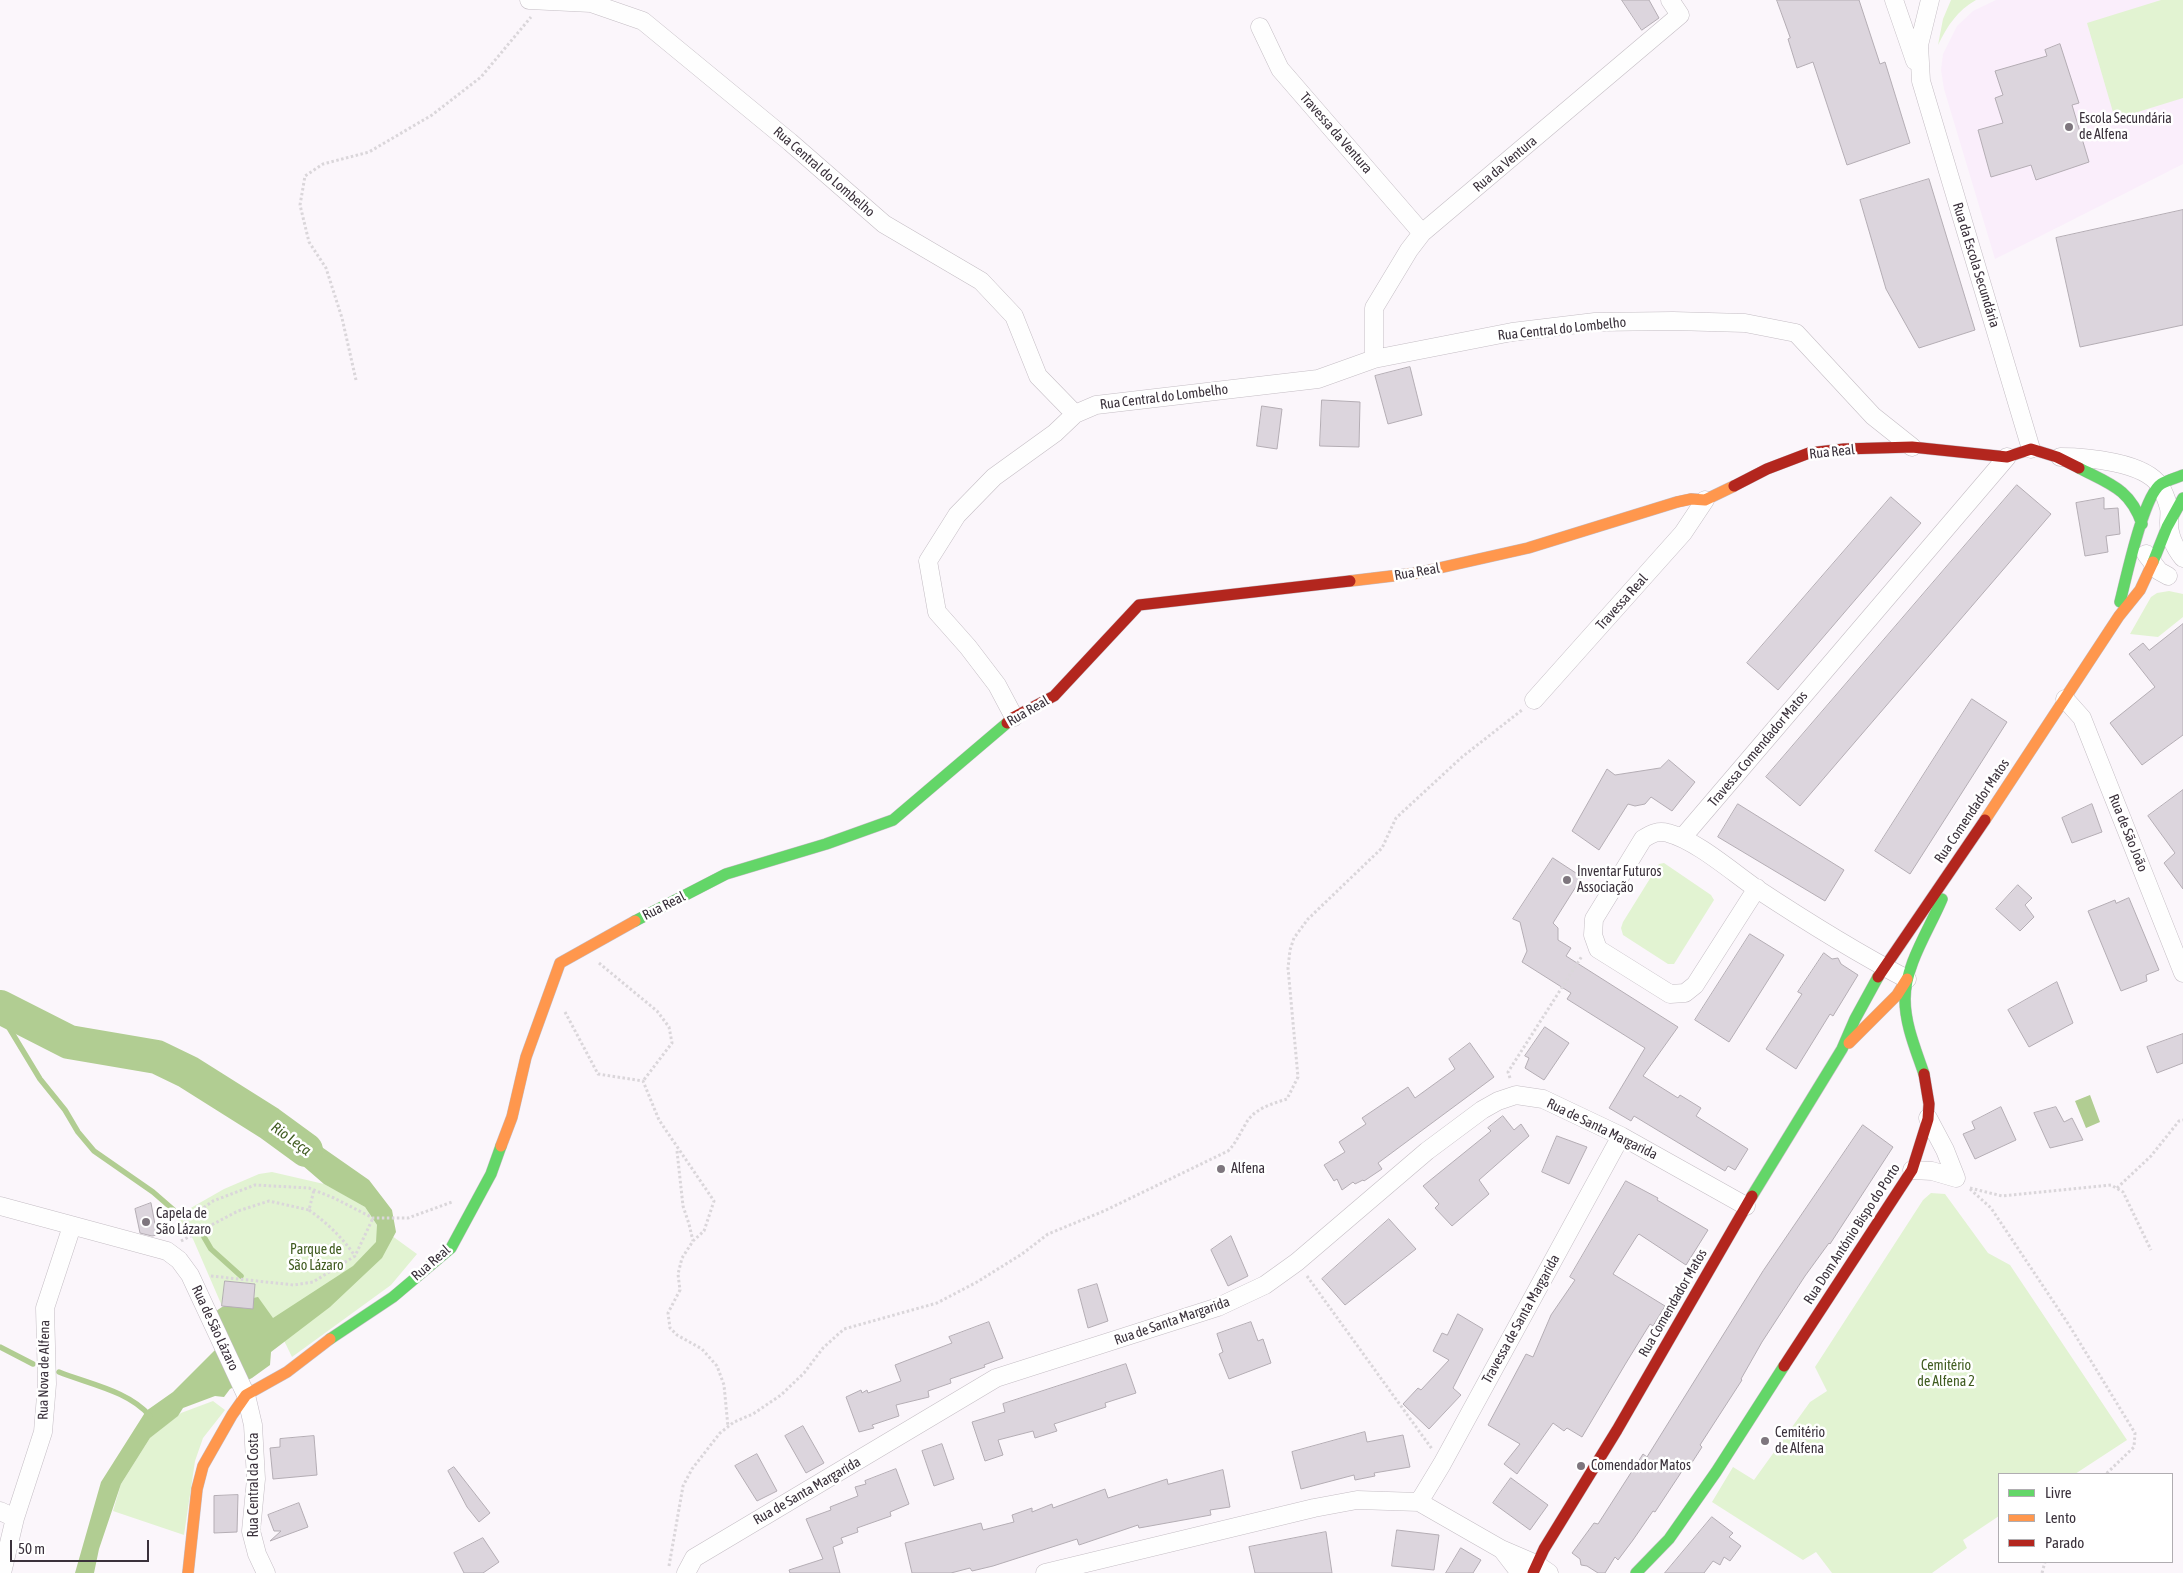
<!DOCTYPE html>
<meta charset="utf-8">
<style>
body{margin:0}
#map{position:relative;width:2183px;height:1573px;overflow:hidden;background:#fbf6fb;font-family:"Asap Condensed",sans-serif}
canvas{display:block}
.legend{position:absolute;left:1998px;top:1473px;width:175px;height:90px;box-sizing:border-box;background:#fff;border:1px solid #b0adb1;margin:0;padding:6px 9px;list-style:none;font-size:15px;color:#3a313b}
.legend li{display:flex;align-items:center;gap:10px;height:25px}
.legend b{width:25px;border:1px solid #b0adb1}
.scale{position:absolute;left:10px;top:1540px;width:139px;height:22px;box-sizing:border-box;border:2px solid #3a313b;border-top:0;padding-left:6px;font-size:15px;line-height:18px;white-space:nowrap;color:#3a313b;-webkit-text-stroke:4px #fff;paint-order:stroke}
</style>
<div id="map">
<canvas width="2183" height="1573"></canvas>
<ul class="legend">
<li><b style="height:6px;background:#63d668"></b>Livre</li>
<li><b style="height:6px;background:#ff974d"></b>Lento</li>
<li><b style="height:6px;background:#b3261e"></b>Parado</li>
</ul>
<div class="scale">50 m</div>
</div>
<script>
const g = document.querySelector('canvas').getContext('2d');
g.lineJoin = 'round';
function fillPath(path, color) { g.fillStyle = color; g.fill(path, 'evenodd'); }
function trace(path, color, width, dash) { g.strokeStyle = color; g.lineWidth = width; g.lineCap = dash ? 'butt' : 'round'; g.setLineDash(dash || []); g.stroke(path); }
function label(font, color, halo, rows, align = 'center') {
  g.font = font + ' "Asap Condensed",sans-serif'; g.lineWidth = 5; g.setLineDash([]); g.textBaseline = 'middle'; g.strokeStyle = halo; g.fillStyle = color; for (const [text, x, y, turn = 0] of rows) {
    g.save(); g.translate(x, y); g.rotate((+turn || 0) * Math.PI / 180); g.textAlign = isNaN(turn) ? turn : align; if (halo) g.strokeText(text, 0, 0); g.fillText(text, 0, 0); g.restore();
  }
}
const built = new Path2D(`
 M1996,0h187v164l-188,95 -51,-170 -3,-19 2,-16 14,-28 16,-15z`);
const green = new Path2D(`
 M1951,0h25c-19,11 -28,25 -38,45l5,-26z
 M2161,0h22v98l-68,21 -28,-96z
 M2169,591l14,3v23l-25,20 -28,-3 21,-37 6,-4z
 M1664,863l47,32 3,5 -40,64h-6l-45,-29 -2,-7 2,-6 36,-58z
 M272,1172l52,12 15,8 26,15 12,18 40,29 -26,31 -99,72 -19,-39 -51,-12 -29,-67 -18,-22 49,-28 35,-15z
 M1931,1193l14,1 43,59 22,12 117,175 -52,34h-76v42l-36,24 4,8 -35,25h-100l-16,-21 -13,8 -91,-58 21,-35 21,13 56,-78 17,-11 -12,-24 108,-167z
 M213,1401l12,9 -22,28 -8,23 -11,74 -71,-24 8,-27 29,-46 31,-25z`);
const water = new Path2D(`
 M2090,1095l10,27 -14,6 -11,-27z
 M273,1113l96,67 23,30 4,22 -14,26 -52,49 -59,45 -1,13 -18,13 -22,11 -6,8 -9,-1 -32,12 -5,8 -28,22 -29,46 -22,65 -5,24h-19l26,-91 45,-71 27,-19 42,-42 -11,-25c16,-23 28,-22 54,-28l15,21 80,-52 23,-24 1,-17 -12,-18 -41,-23 -59,-51z`);
const stream = new Path2D(`
 M0,1013l40,66 25,31 13,22 16,19 59,41 23,20
 M204,1237l7,12 30,27
 M0,1347l33,17
 M59,1372c30,12 70,19 91,44`);
const river = new Path2D(`
 M0,1007l69,35 88,15 31,15 81,51 37,27`);
const building = new Path2D(`
 M1622,0h27l10,18 -17,12z
 M1777,0h82l21,64 5,-2 25,81 -63,22 -34,-103 -16,6 -9,-29 2,-1z
 M2060,44l19,59 -7,2 17,57 -53,18 -5,-15 -40,12 -13,-47 25,-7 -8,-25 8,-3 -8,-24 52,-15 -2,-6z
 M1929,179l46,151 -56,18 -33,-59 -26,-89z
 M2183,210v115l-103,22 -24,-109z
 M1410,367l12,48 -34,9 -13,-48z
 M1322,400l38,2 -1,45 -39,-1z
 M1262,406l20,3 -5,40 -20,-3z
 M2017,485l34,29 -251,292 -34,-29z
 M1891,497l30,26 -143,167 -31,-27z
 M2104,498v11l14,-1 2,26 -14,2 2,16 -23,4 -9,-53z
 M2183,624v111l-41,30 -32,-42 45,-36 -26,-33 14,-11 6,7z
 M1972,699l35,23 -97,152 -35,-23z
 M1669,760l26,22 -23,29 -21,-14 -6,7 -10,2 -7,-2 -29,46 -27,-19 35,-62 8,6 45,-7z
 M2183,790v99l-19,-26 11,-10 -27,-37z
 M1738,804l106,66 -19,31 -107,-64z
 M2092,804l10,28 -30,11 -10,-25z
 M1553,858l29,19 -29,46 5,5v12l13,8 -5,8 112,71 -35,49 35,22 2,-3 21,13 -5,8 52,33 -13,21 -7,-4 -3,5 -91,-55 -3,5 -22,-13 36,-60 -78,-49 4,-6 -49,-31 5,-11 -7,-29 -7,-3z
 M2018,885l14,13 -7,7 9,12 -14,14 -24,-22z
 M2129,898l30,72 -13,5 1,6 -26,10 -33,-80 27,-11 1,3z
 M1750,934l34,21 -55,87 -34,-22z
 M1824,953l8,6 6,-1 3,6 17,11 -25,41 -3,-2 -34,55 -30,-20 36,-55 -4,-2z
 M2057,982l16,41 -44,24 -21,-37z
 M1545,1027l24,16 -25,37 -19,-12 4,-10 -4,-2z
 M2183,1034v29l-26,10 -10,-26z
 M1470,1043l24,34 -116,86 4,6 -18,12 -1,-1 -8,4 -2,-2 -11,8 -5,-11 -3,2 -10,-16 21,-13 -6,-10 27,-18 -4,-6 46,-31 7,11 40,-29 -6,-10z
 M2001,1107l15,33 -41,19 -12,-25 12,-5 -3,-7z
 M2056,1107l8,15 8,-4 11,22 -33,8 -16,-35z
 M1503,1116l11,14 7,-6 8,12 -50,44 10,14 -37,32 -17,-18 4,-4 -16,-18 68,-55 -3,-3z
 M1863,1125l30,22 -63,97 -1,-1 -24,33 -43,66 -21,37 1,1 -42,65 2,2 -11,17 -3,-2 -33,50 -2,-1 -20,29 -15,20 -3,-3 -10,16h-7l-11,-7 -6,-1 -1,-6 -8,-6 22,-30 4,1 45,-70 4,3 116,-186z
 M1557,1136l30,11 -18,37 -27,-12z
 M1626,1181l32,17 -1,2 51,30 -22,35 -47,-31 -2,2 -24,38 52,32 -12,20 -3,-2 -24,39 -44,74 -15,-9 -3,3 -11,-8 -36,51 -13,-10 16,-20 -32,-19 38,-71 7,3 18,-42 24,-35 -5,-3z
 M151,1203l6,32 -5,1 -12,-3 -5,-24z
 M1389,1219l27,30 -71,56 -23,-26z
 M1231,1236l17,40 -20,10 -17,-36z
 M225,1281l30,3 -2,25 -31,-3z
 M1097,1284l11,37 -20,7 -10,-38z
 M1458,1314l25,15 -30,59 8,7 -32,34 -26,-25 15,-16 3,2 28,-30 -16,-9 9,-18 5,2z
 M989,1322l14,36 -19,7 1,2 -35,12 1,4 -23,8 1,6 -33,8 3,11 -27,9 2,3 -15,4 -13,-35 15,-7 1,3 5,-3 1,3 33,-12 -6,-16 57,-22 -3,-6z
 M1251,1322l7,19 5,-2 8,24 -42,16 -10,-25 4,-2 -6,-18z
 M1126,1364l10,29 -31,10 1,4 -52,17 3,7 -22,7 -2,-7 -35,9 5,15 -18,6 -13,-39 33,-10 -2,-8z
 M803,1426l21,37 -18,10 -21,-37z
 M1365,1432l2,10 36,-7 7,32 -36,6 1,3 -20,4 -1,-5 -53,14 -9,-37z
 M314,1436l3,39 -44,4 -3,-31 10,-1v-8z
 M942,1444l12,35 -20,7 -12,-35z
 M757,1454l20,37 -20,10 -22,-35z
 M454,1467l36,46 -11,9 -12,-15 -19,-36z
 M896,1469l13,35 -19,8 1,4 -34,12 1,4 -17,6 2,5 -10,4 7,26h-50l-1,-3 34,-11 -17,-40 25,-9 -1,-3 28,-11 -3,-9 11,-3 -1,-3z
 M1223,1470l7,37 -20,3 1,5 -72,13 -1,-3 -59,20 -2,-6 -84,27 -21,5 -2,-3 -19,5h-39l-7,-30 76,-20 2,7 31,-8 -2,-7 20,-7v4l20,-8 1,4 52,-19 3,9 59,-19 1,5z
 M1511,1478l37,27 -18,25 -37,-27z
 M238,1495l-1,37 -23,1v-37z
 M299,1503l9,24 -38,14 11,-10h-7l-6,-16z
 M1712,1517l21,16 -4,4 12,9 -11,15 -6,-4 -4,8 -7,-4 -9,12h-39z
 M1397,1530l42,5 -5,35 -42,-4z
 M1326,1532l6,41h-77l-6,-26z
 M483,1538l16,24 -16,11h-19l-10,-20z
 M1461,1548l20,12 -8,13h-27z`);
const path = new Path2D(`
 M356,380l-14,-62 -16,-50 -17,-26 -9,-37 5,-29 18,-12 46,-12 63,-37 49,-38 50,-60
 M599,963l58,48 12,16 3,16 -29,38
 M565,1012l33,62 45,7 16,39 55,81 -10,30 -11,10 -11,17 -4,16 2,16 -12,23 2,15 7,7 25,14 15,17 7,19 4,42
 M1510,1078l-2,-6 74,-116
 M677,1151l6,55 6,18 4,17
 M1970,1188l32,8 109,-11 12,7 28,58
 M2117,1188l34,-32 28,-35 4,-1
 M1970,1189l21,19 78,117 66,108 -1,14 -28,27
 M309,1210c18,13 33,27 46,46
 M177,1236l9,-16 27,-19 42,-16 54,3 25,10 39,20h35l44,-16
 M181,1241l57,-30 31,-10 40,9 5,-20
 M211,1276l83,9 19,-3 42,-26 18,-38
 M1307,1276l125,173
 M669,1566l14,-80 9,-17 28,-36 14,-11 19,-8 28,-19 23,-22 19,-25 21,-19 93,-26 40,-21 45,-28 26,-20 56,-23 124,-60c8,-8 11,-16 17,-26 8,-16 26,-21 42,-26l11,-22 -10,-109 2,-18 4,-12 14,-19 74,-71 14,-30 66,-61 60,-47
 M2042,1573l3,-11`);
const street = new Path2D(`
 M529,0l62,3 52,18 147,121 94,82 97,57 33,35 24,60 37,38
 M1894,0l21,61
 M1930,0l-11,45 2,36 110,368
 M1260,27l20,42 142,164
 M1374,359v-51l35,-58 13,-17 258,-218 -10,-15
 M2060,457c26,0 85,5 100,29 4,6 7,15 9,22 1,5 0,10 0,15 0,14 6,25 14,35
 M2146,554l13,17 9,5
 M2065,699l17,19 101,255
 M1534,700l149,-167 22,-33
 M1014,717l-17,-32 -29,-38 -31,-35 -9,-51 29,-46 37,-38 61,-44 20,-19 21,-9 222,-26 56,-20 138,-27 83,-10 78,-1 72,2 51,10 77,83 39,31
 M1682,838l325,-381
 M1757,888l-62,97 -10,8 -15,1 -72,-45 -5,-14 1,-16 49,-80c8,-5 15,-9 25,-6 27,7 62,37 86,54 50,33 101,65 153,92
 M1912,1170l20,1 24,7 -11,-28 -17,-32
 M0,1206l167,45 12,9 11,15 56,120 7,30 3,54 -5,52 6,23 9,19
 M1419,1502l23,-38 179,-328
 M0,1511l15,7
 M1503,1551l17,22
 M2,1573l13,-55 28,-86 4,-48 -2,-76 27,-82
 M686,1573l8,-15 302,-180 222,-71 47,-22 32,-23 130,-111 55,-41 16,-9 18,-6 27,4 78,37 125,70
 M1045,1573l269,-65 43,-8 62,2 82,47 35,15 13,9`);
const fast = new Path2D(`
 M2079,468c31,16 51,21 63,56
 M2153,562l14,-35 16,-29
 M2120,602c6,-23 23,-106 41,-118 7,-4 15,-6 22,-9
 M635,921l91,-47 100,-30 67,-24 114,-97
 M1924,1074c-8,-24 -19,-49 -19,-75 0,-34 24,-69 37,-100
 M1752,1196l90,-147 13,-30 23,-42
 M330,1339l63,-42 58,-49 40,-74 10,-28
 M1636,1573l33,-34 47,-67 68,-106`);
const slow = new Path2D(`
 M1350,581l67,-8 111,-25 149,-46 14,-3 14,1 29,-14
 M1985,820l134,-204 21,-26 13,-28
 M1849,1043l48,-48 10,-16
 M501,1146l11,-29 14,-60 34,-94 75,-42
 M188,1573l9,-84 6,-23 29,-51 14,-20 41,-23 43,-33`);
const jam = new Path2D(`
 M1734,486l33,-17 42,-16 35,-4 68,-2 95,10 24,-8 26,8 22,11
 M1007,723l7,-6 40,-21 85,-91 211,-24
 M1878,977l107,-157
 M1784,1366l128,-196 16,-51 1,-15 -5,-30
 M1533,1573l11,-24 73,-119 135,-234`);
const markers = [
 [2069,127,5,"#7e767e"],
 [1567,880,5,"#7e767e"],
 [1221,1169,5,"#7e767e"],
 [146,1222,5,"#7e767e"],
 [1765,1441,5,"#7e767e"],
 [1581,1466,5,"#7e767e"]
];
const poiNames = [
 ["Escola Secundária",2079,119],
 ["de Alfena",2079,135],
 ["Inventar Futuros",1577,872],
 ["Associação",1577,888],
 ["Alfena",1231,1169],
 ["Capela de",156,1214],
 ["São Lázaro",156,1230],
 ["Cemitério",1775,1433],
 ["de Alfena",1775,1449],
 ["Comendador Matos",1591,1466]
];
const streetNames = [
 ["Travessa da Ventura",1336,133,49],
 ["Rua da Ventura",1505,164,-40],
 ["Rua Central do Lombelho",824,172,41],
 ["Rua da Escola Secundária",1976,265,73],
 ["Rua Central do Lombelho",1562,329,-6],
 ["Rua Central do Lombelho",1164,397,-7],
 ["Rua Real",1832,452,-6],
 ["Rua Real",1417,572,-10],
 ["Travessa Real",1622,602,-48],
 ["Rua Real",1028,711,-30],
 ["Travessa Comendador Matos",1758,749,-50],
 ["Rua Comendador Matos",1972,811,-56],
 ["Rua de São João",2128,833,68],
 ["Rua Real",664,906,-27],
 ["Rua de Santa Margarida",1602,1129,26],
 ["Rua Dom António Bispo do Porto",1852,1234,-57],
 ["Rua Real",431,1263,-41],
 ["Rua Comendador Matos",1673,1303,-60],
 ["Travessa de Santa Margarida",1521,1319,-61],
 ["Rua de Santa Margarida",1172,1321,-19],
 ["Rua de São Lázaro",215,1328,65],
 ["Rua Nova de Alfena",44,1370,-89],
 ["Rua Central da Costa",254,1485,-90],
 ["Rua de Santa Margarida",807,1491,-30]
];
const parkNames = [
 ["Parque de",316,1250],
 ["São Lázaro",316,1266],
 ["Cemitério",1946,1366],
 ["de Alfena 2",1946,1382]
];
const waterNames = [
 ["Rio Leça",291,1139,36]
];
fillPath(built, '#faeefb');
fillPath(green, '#e2f3d2');
fillPath(water, '#b1cd92');
trace(stream, '#b1cd92', 5.5);
trace(river, '#b1cd92', 34);
fillPath(building, '#dcd5dd');
trace(building, '#b4adb4', 1);
trace(street, '#c4bdc4', 19);
trace(fast, '#c4bdc4', 12);
trace(slow, '#c4bdc4', 12);
trace(jam, '#c4bdc4', 12);
trace(path, '#dad6da', 3, [2.5, 2.5]);
trace(street, '#fefefe', 18);
trace(fast, '#63d668', 11);
trace(slow, '#ff974d', 11);
trace(jam, '#b3261e', 11);
for (const [x, y, r, color] of markers) { const dot = new Path2D(); dot.arc(x, y, r, 0, 2 * Math.PI); g.fillStyle = color; g.fill(dot); trace(dot, '#fff', 2); }
label('14px', '#3a313b', '#fff', poiNames, 'left');
label('14px', '#3a313b', '#fff', streetNames);
label('14px', '#3f5b1f', '#fff', parkNames);
label('italic 15px', '#405c20', '#fff', waterNames);
</script>
